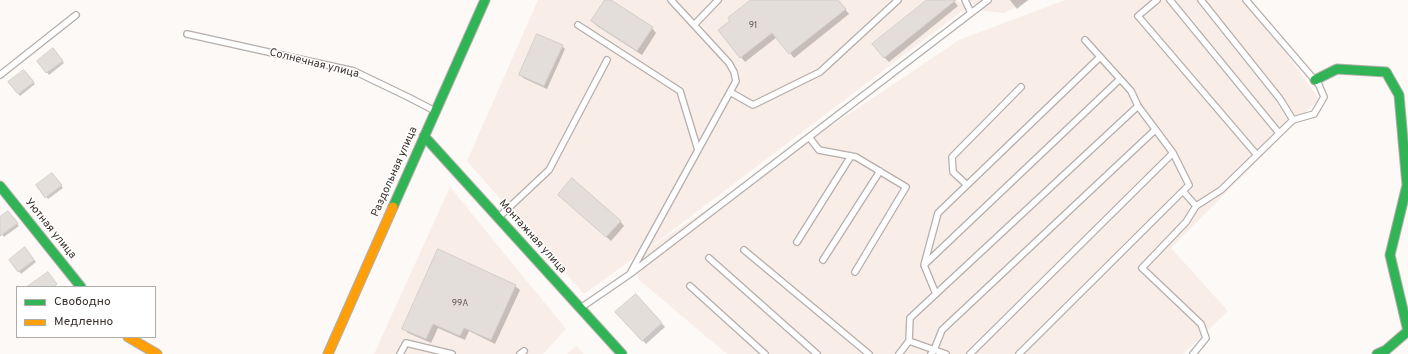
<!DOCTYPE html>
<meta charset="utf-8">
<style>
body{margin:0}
#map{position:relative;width:1408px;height:354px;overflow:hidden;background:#fcf9f7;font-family:Overpass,sans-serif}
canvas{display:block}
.legend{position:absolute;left:16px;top:286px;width:140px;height:52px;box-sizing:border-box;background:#fff;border:1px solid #b0acaa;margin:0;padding:5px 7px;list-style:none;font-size:12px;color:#392f2b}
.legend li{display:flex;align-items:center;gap:8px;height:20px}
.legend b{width:20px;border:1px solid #b0acaa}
</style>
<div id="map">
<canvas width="1408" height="354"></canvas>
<ul class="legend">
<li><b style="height:5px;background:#30b455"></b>Свободно</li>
<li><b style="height:5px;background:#ff9f0a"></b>Медленно</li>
</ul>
</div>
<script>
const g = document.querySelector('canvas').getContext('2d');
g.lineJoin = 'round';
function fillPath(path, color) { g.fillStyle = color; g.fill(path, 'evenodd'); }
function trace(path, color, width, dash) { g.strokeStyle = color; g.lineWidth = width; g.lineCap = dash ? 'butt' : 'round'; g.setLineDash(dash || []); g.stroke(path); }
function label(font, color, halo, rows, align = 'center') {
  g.font = font + ' Overpass,sans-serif'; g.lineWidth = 3; g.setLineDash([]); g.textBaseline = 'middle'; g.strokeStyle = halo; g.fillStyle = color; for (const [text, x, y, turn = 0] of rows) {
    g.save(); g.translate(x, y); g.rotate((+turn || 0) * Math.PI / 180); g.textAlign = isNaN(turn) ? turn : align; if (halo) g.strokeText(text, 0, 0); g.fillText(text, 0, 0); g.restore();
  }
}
const built = new Path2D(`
 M538,0h419l9,8 -321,243 314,-211 106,-40h183l71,99 -148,149 57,63 -45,43h-456l-88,-74 -4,-23 -51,37 -117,-133z
 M969,0h61l-26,13 -21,-2z
 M450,187l116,142 -23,25h-169z
 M576,346l8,8h-17z`);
const shadow = new Path2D(`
 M607,0h2l43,28 4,5 -14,22 -45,-29 -4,-5z
 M753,0h85l11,14 -55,44 -17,-21 -32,25 -25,-31 11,-10z
 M928,0h25l5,6 -69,56 -5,-5z
 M1010,0h18l-11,9z
 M562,46l3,3 -18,40 -24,-11 -3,-4z
 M55,52l9,11 -15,12 -10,-14z
 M26,73l9,11 -15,12 -10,-14z
 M54,176l9,12 -15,11 -10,-13z
 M564,199l56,22 4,5 -13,15z
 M10,214l9,12 -15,11 -4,-5v-14z
 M27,251l9,11 -15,12 -2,-3z
 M515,286l5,4 -25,54 -26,-13 -4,9 -27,-12 -7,15 -23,-10 -5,-5z
 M639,298l26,29 -19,17 -29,-32z`);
const building = new Path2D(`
 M605,0h6l42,27 -16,24 -46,-30z
 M751,0h87l8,9 -57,45 -17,-21 -32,25 -22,-28 12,-9 -2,-3z
 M927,0h29l-72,58 -12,-14z
 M537,34l26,11 -19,41 -25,-11z
 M53,48l10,13 -17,12 -9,-12z
 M24,70l10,12 -16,12 -10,-12z
 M52,173l10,12 -17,13 -9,-13z
 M572,178l49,43 -15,16 -48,-42z
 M8,211l10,12 -18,13v-19z
 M25,247l9,13 -16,12 -9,-12z
 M438,249l78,36 -25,55 -27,-12 -4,8 -27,-12 -7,15 -24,-10z
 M48,272l9,12 -4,3h-26z
 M636,294l26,29 -20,18 -27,-29z`);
const lane = new Path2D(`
 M965,0l6,13
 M1157,0l-19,16 119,139
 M1170,0l109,133
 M1246,0l73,85 5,12 -10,17 -21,6
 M578,25l102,66 18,59
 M694,25l24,-25
 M187,34l167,37 54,26 27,14
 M0,75l76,-60
 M730,92l23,13 67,-33 78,-72
 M809,137l10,13 37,7 50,30 -51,85
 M967,185l-14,-13 -1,-15 69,-70
 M1183,191l13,15 -10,16 -44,46 59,56 5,14 -13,16
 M1196,206l25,-16 72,-70 -13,-21 -79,-99
 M500,216l49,-46 58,-110
 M797,242l54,-86
 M744,250l125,104
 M709,258l108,96
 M823,260l57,-89
 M924,265l14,-52 162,-156
 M631,272l105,-191 -2,-9 -5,-9 -58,-63
 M690,286l75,68
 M936,294l-12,-29 196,-186
 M582,307l48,-33 358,-274
 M909,341l1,-23 228,-212 -7,-15 -46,-51
 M400,354l6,-11 46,11
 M520,354l4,-3
 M899,354l10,-13 37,13
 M931,354l3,-4 8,-20 213,-200
 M970,354l203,-201
 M1019,354l170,-169 -16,-32 -35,-47`);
const fast = new Path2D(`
 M1315,80l22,-11 49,3 13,23 8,90 -17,70 18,76 -22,19 -9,4
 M424,136l198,218
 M0,186l81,101
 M393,207l92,-207`);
const slow = new Path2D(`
 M128,337l29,17
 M328,354l65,-147`);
const numberNames = [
 ["91",753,26],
 ["99А",460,304]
];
const streetNames = [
 ["Солнечная улица",314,64,14],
 ["Раздольная улица",395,172,-66],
 ["Уютная улица",50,229,51],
 ["Монтажная улица",532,237,48]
];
fillPath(built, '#f9ede7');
fillPath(shadow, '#0003');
fillPath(building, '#e3deda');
trace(building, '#d3ceca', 1);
trace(lane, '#b4aeac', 8);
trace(fast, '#b4aeac', 11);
trace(slow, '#b4aeac', 11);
trace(lane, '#fffefe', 5.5);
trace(fast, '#30b455', 9);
trace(slow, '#ff9f0a', 9);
label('9px', '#645b57', null, numberNames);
label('11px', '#392f2b', '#fff', streetNames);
</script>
